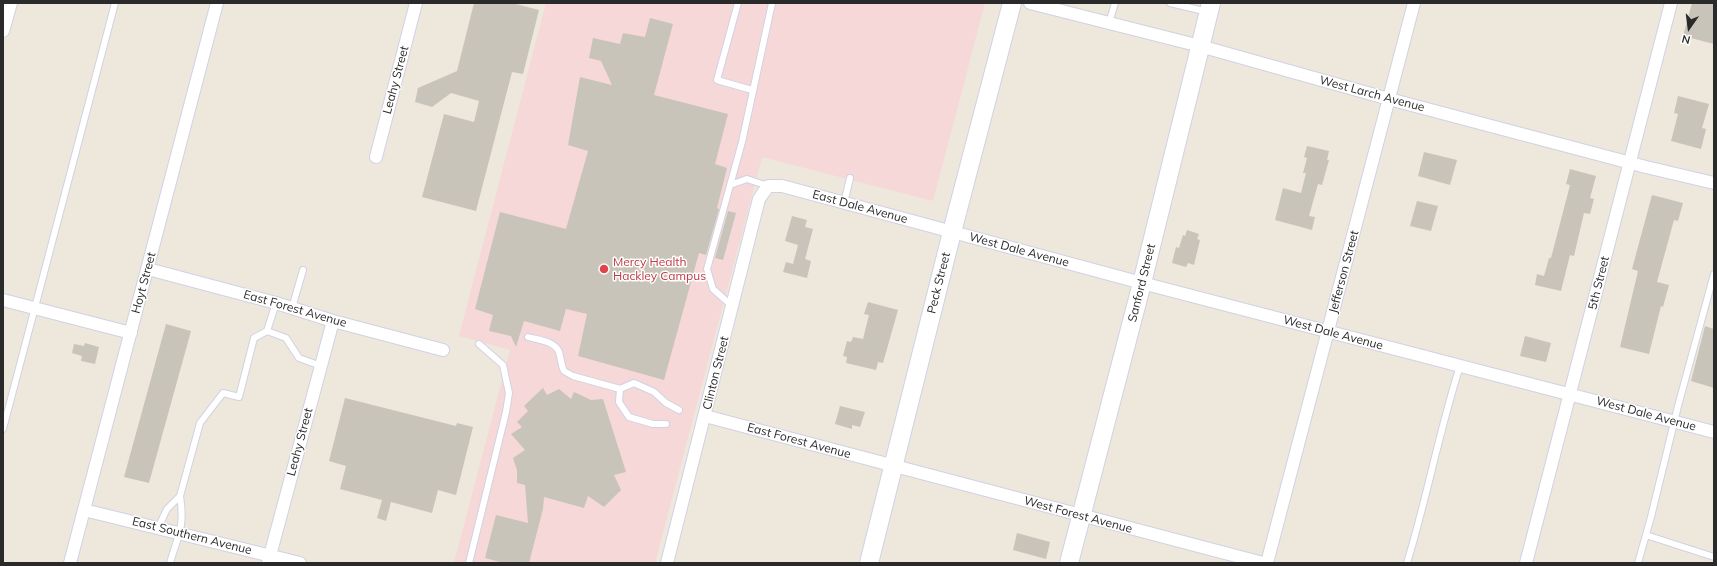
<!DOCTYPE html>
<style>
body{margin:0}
#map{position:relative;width:1717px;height:566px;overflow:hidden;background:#eee7db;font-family:Mulish,sans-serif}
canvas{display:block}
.frame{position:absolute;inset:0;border:4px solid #2a2a2a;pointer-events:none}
.north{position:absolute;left:1669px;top:8px;width:40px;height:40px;-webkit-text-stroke:3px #fff;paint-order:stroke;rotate:194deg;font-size:11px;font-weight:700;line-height:16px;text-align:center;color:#2a2a2a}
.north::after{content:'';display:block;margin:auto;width:14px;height:18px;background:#2a2a2a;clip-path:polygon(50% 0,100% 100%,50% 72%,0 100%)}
</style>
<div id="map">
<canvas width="1717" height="566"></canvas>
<div class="frame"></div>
<div class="north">N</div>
</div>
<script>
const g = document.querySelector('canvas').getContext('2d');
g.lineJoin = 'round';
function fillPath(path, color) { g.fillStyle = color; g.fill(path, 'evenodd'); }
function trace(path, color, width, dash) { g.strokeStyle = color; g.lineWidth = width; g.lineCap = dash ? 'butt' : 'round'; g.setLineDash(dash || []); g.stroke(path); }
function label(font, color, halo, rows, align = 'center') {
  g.font = font + ' Mulish,sans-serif'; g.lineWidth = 3; g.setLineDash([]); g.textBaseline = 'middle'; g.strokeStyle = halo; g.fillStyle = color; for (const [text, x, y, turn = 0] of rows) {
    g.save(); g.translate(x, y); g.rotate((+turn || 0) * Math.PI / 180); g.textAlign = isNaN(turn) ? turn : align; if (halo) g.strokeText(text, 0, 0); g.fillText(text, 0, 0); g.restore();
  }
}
const medical = new Path2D(`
 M546,3h439l-52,198 -171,-44 -107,406h-201l56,-213 -51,-14z`);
const building = new Path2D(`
 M474,3h38l27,7 -16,64 -11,-2 -36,139 -54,-14 22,-83 30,8 5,-21 -28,-8 -19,14 -17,-5 3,-14 39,-17z
 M1692,3h22v41l-31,-8z
 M650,18l23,6 -19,71 74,19 -13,50 12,4 -10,40 2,1 -13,46 -7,-2 -35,127 -86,-24 9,-42 -21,-5 -6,22 -36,-10 -8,26 -5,-11 -22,-5 4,-16 -18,-6 25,-97 66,17 22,-78 -20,-6 12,-68 32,8 -11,-24 -12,-3 4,-20 27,6 3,-11 22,4z
 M1678,96l31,8 -7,24 4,1 -5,20 -30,-8 7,-27 -4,-1z
 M1307,146l22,5 -2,9h2l-7,25 -4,-1 -9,32 6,1 -3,13 -37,-10 8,-32 18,5 5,-20h-3l4,-15 -3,-1z
 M1424,152l33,8 -7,25 -32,-9z
 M1570,169l26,7 -6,22 4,1 -4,15 -6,-1 -10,43 -4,-1 -9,36 -26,-6 2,-11 7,2 5,-18h2l19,-73 -4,-1z
 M1652,195l31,8 -5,18 -4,-1 -17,62 12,3 -6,22 -2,-1 -12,48 -29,-7 18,-76 -6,-2z
 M1417,201l21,5 -7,25 -21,-5z
 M728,211l8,2 -13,47 -8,-2z
 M792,216l15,4 -2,7 8,2 -8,30 6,2 -4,17 -24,-6 3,-10 7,2 5,-19 -13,-4z
 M1187,230l12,4 -2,5 3,1 -6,25 -6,-2 -2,4 -14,-4 4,-16 3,1 4,-13 2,1z
 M868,302l30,8 -15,53 -5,-1 -2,8 -30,-7 1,-6 -4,-1 4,-15 4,1 2,-5 10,2 6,-24 -5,-1z
 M166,324l25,7 -42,152 -25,-6z
 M1705,326l9,3v59l-23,-7z
 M1525,336l26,7 -5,19 -26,-6z
 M85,343l14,4 -4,17 -14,-3 1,-5 -10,-3 2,-9 10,2z
 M543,388l4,7 12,-6 12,10 3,-7 17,8 12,-1 23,73 -12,3 7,15 -17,17 -16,-11 -4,12 -40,-11 -1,12 -14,54h-25l-19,-5 11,-43 32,8 -3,-38 -8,-2v-13l-4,-12 12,-8 -14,-16 11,-7 -5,-5 11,-11 -4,-5z
 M345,398l111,28 1,-3 16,4 -17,68 -18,-5 -6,23 -41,-11 -5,19 -9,-3 5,-18 -42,-11 6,-23 -17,-5z
 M840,406l25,6 -5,15 -8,-2v4l-17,-5z
 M1017,533l33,9 -4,17 -33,-9z`);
const lane = new Path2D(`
 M738,3l-21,77 35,10
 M1170,3l38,9
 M1109,23l6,-20
 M730,185l17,-6 21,7
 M844,203l6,-25
 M732,306l-19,-17 -6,-20 35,-127 30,-139
 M292,308l11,-38
 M267,331l19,7 13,20 22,8
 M528,337c10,3 27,4 31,15 2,6 2,13 5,19l9,5 47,13
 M666,424h-13l-24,-7 -10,-15 1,-13 14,-6 20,9 12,11 13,7
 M3,429l112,-426
 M180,496l20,-73 23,-30 16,4 15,-59 13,-7 9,-28
 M158,528l9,-19 13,-13c5,31 -2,39 -10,67
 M1646,535l68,22
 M469,563l37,-151 3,-19 -6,-28 -24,-21
 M1407,563c20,-65 32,-132 53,-197
 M1638,563l13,-46 27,-111 36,-132`);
const street = new Path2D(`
 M1030,3l170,43 189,53 257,68 68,16
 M3,31l8,-28
 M376,157l40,-154
 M148,269l128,34 57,18 110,29
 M3,300l128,33
 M705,416l558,147
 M84,510l216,53
 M70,563l147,-560
 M268,563l65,-242
 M667,563l92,-364 9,-13h14l360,97 572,149
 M1267,563l147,-560
 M1526,563l145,-560`);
const secondary = new Path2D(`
 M869,563l83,-331 60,-229
 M1069,563l73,-280 69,-280`);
const markers = [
 [604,269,5,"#e0444e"]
];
const streetNames = [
 ["Leahy Street",396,80,-75],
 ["West Larch Avenue",1372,94,15],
 ["East Dale Avenue",860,207,15],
 ["West Dale Avenue",1019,250,15],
 ["Jefferson Street",1344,272,-75],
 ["Hoyt Street",144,283,-75],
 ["Peck Street",939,283,-76],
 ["Sanford Street",1142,283,-76],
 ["5th Street",1599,283,-76],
 ["East Forest Avenue",295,309,16],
 ["West Dale Avenue",1333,333,15],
 ["Clinton Street",716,373,-76],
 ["West Dale Avenue",1646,414,15],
 ["East Forest Avenue",799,441,15],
 ["Leahy Street",300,442,-75],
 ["West Forest Avenue",1078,515,15],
 ["East Southern Avenue",192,536,14]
];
const healthNames = [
 ["Mercy Health",613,262],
 ["Hackley Campus",613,276]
];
fillPath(medical, '#f5d8d7');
fillPath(building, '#c9c4ba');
trace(lane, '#d0d2e4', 8);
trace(street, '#d0d2e4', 14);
trace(secondary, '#d0d2e4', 20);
trace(lane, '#fff', 6);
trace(street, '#fff', 12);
trace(secondary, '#fff', 18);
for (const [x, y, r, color] of markers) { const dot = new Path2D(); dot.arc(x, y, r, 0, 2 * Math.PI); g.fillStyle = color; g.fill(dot); trace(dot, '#fff', 1.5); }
label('12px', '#2a2a2a', '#fff', streetNames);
label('12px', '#be3a42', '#fff', healthNames, 'left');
</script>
